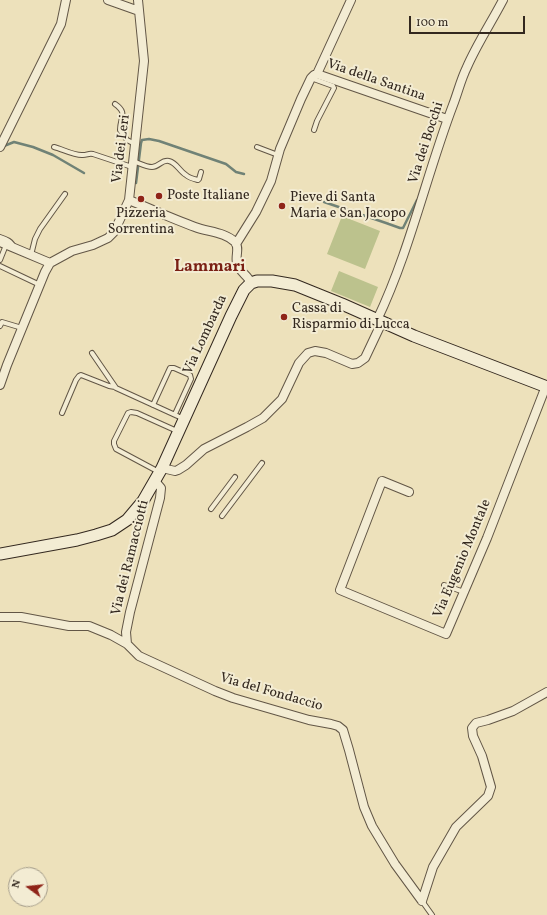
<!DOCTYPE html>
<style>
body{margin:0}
#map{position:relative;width:547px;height:915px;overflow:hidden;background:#ede1bb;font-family:Vollkorn,serif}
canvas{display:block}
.north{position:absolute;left:8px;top:867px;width:40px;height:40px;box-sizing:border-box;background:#f3ecd3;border:1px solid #a69e8b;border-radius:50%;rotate:285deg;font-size:11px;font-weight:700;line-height:16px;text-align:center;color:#33281f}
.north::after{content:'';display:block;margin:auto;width:14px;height:18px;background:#8f2418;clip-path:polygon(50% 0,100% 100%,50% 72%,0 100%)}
.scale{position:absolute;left:409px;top:16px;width:116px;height:18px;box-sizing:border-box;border:2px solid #33281f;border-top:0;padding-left:5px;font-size:12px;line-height:14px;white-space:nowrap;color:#33281f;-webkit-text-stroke:3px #f3ecd3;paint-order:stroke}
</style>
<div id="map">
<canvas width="547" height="915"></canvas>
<div class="north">N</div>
<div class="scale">100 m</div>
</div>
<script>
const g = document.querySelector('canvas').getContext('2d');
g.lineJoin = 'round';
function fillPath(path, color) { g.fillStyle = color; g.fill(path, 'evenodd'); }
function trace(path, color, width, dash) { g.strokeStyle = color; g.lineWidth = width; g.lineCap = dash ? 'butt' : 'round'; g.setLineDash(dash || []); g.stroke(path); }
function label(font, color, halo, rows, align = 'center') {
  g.font = font + ' Vollkorn,serif'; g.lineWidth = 4; g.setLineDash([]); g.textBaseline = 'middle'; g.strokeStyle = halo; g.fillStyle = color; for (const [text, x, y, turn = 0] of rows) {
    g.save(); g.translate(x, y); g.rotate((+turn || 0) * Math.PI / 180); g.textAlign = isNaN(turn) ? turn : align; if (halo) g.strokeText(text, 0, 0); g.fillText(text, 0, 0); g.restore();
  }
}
const green = new Path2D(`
 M342,216l38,15 -15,38 -38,-15z
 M339,271l39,16 -8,20 -39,-16z`);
const stream = new Path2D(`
 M4,146l10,-4 19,5 20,8 31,18
 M136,183l5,-40 1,-3 7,-1 10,2 67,23 10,8 8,2
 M324,202l62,21 14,5h3l14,-28`);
const lane = new Path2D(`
 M311,78l22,8 1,2 -17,33 -3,9
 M115,104c13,9 5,13 5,26l7,10 8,4
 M54,147c8,2 21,9 29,8 4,0 6,-2 10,-1l39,13
 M257,147l21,8
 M133,161c6,2 13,6 19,6 7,0 10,-8 17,-6 8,2 10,10 17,14 3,3 8,4 12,5l1,-1 2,-7
 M0,237c6,2 12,4 14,11
 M31,255l4,-16 5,-10 25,-35
 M0,260l6,-15
 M0,266l40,19
 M0,326l2,-4 20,6
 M92,353l24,35 68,31
 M153,405l17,-37h4l16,7 1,4 -16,35
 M62,413l14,-33 3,-4 2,-1 28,11 6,1
 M159,472l-43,-23 -2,-5v-3l14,-28 3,-1 6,1 40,18
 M211,509l24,-32
 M222,516l40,-53
 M444,585l20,7
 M422,901l10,14`);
const street = new Path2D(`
 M108,0l31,11
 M317,74l34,-74
 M0,147l61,-123 5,-24
 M129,200c22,9 44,19 66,27 13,5 30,5 40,15 5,6 0,14 2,21 2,9 11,12 14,20
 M0,242l50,21
 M236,244l20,-32 15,-31 9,-32 21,-50 10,-21 3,-3 3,-1 130,45
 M377,320c33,-69 49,-144 76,-215 5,-13 8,-26 14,-38 10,-23 24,-44 36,-67
 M0,385l7,-20 38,-93 5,-9 22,-12 21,-6 15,-7 6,-6 15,-32 15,-139 -6,-61
 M162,468l13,3 3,-1 8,-5 18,-16 43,-22 16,-9 19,-19 17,-36 9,-10 7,-2 11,2 26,11 6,-1 7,-5 17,-36
 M409,492l-27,-11 -42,109 106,44 41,-96 59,-152
 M0,617h21l48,9h20l22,9 16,9 12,12 76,35 18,7 76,22 22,4 7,2 5,4 6,20 15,57 8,19 23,38 27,37
 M127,644l-1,-12 4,-20 30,-114 1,-10 -6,-7
 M422,901l11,-34 23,-40 32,-31 3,-9 -9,-31 -9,-20 -1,-8 4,-5 12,-3 25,-9 34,-19`);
const secondary = new Path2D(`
 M0,554l77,-14 19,-5 16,-5 15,-10 16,-19 19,-33 69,-152 13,-26 7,-7 6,-2h15l23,4 47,19 72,32 133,51`);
const markers = [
 [159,196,4,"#8f2418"],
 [141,199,4,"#8f2418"],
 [282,206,4,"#8f2418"],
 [284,317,4,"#8f2418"]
];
const streetNames = [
 ["Via della Santina",376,81,19],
 ["Via dei Bocchi",427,143,-72],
 ["Via dei Leri",122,149,-83],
 ["Via Lombarda",206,335,-65],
 ["Via dei Ramacciotti",131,558,-76],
 ["Via Eugenio Montale",463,559,-67],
 ["Via del Fondaccio",271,693,16]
];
const poiNames = [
 ["Poste Italiane",167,196],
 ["Pieve di Santa",290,198],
 ["Maria e San Jacopo",290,214],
 ["Pizzeria",141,214,"center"],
 ["Sorrentina",141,230,"center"],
 ["Cassa di",292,309],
 ["Risparmio di Lucca",292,325]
];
const quarterNames = [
 ["Lammari",210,268]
];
fillPath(green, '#bcc28d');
trace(stream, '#708276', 2.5);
trace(lane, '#625646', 6);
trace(street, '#625646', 10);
trace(secondary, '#33281f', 13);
trace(lane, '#f3ecd3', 4);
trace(street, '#f3ecd3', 8);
trace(secondary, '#f3ecd3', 11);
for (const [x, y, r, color] of markers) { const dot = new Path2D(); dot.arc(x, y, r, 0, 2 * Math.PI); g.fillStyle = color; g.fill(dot); trace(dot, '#f3ecd3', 1.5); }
label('14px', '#33281f', '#f3ecd3', streetNames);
label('14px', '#33281f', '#f3ecd3', poiNames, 'left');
label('bold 16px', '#7a1f14', '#f3ecd3', quarterNames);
</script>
